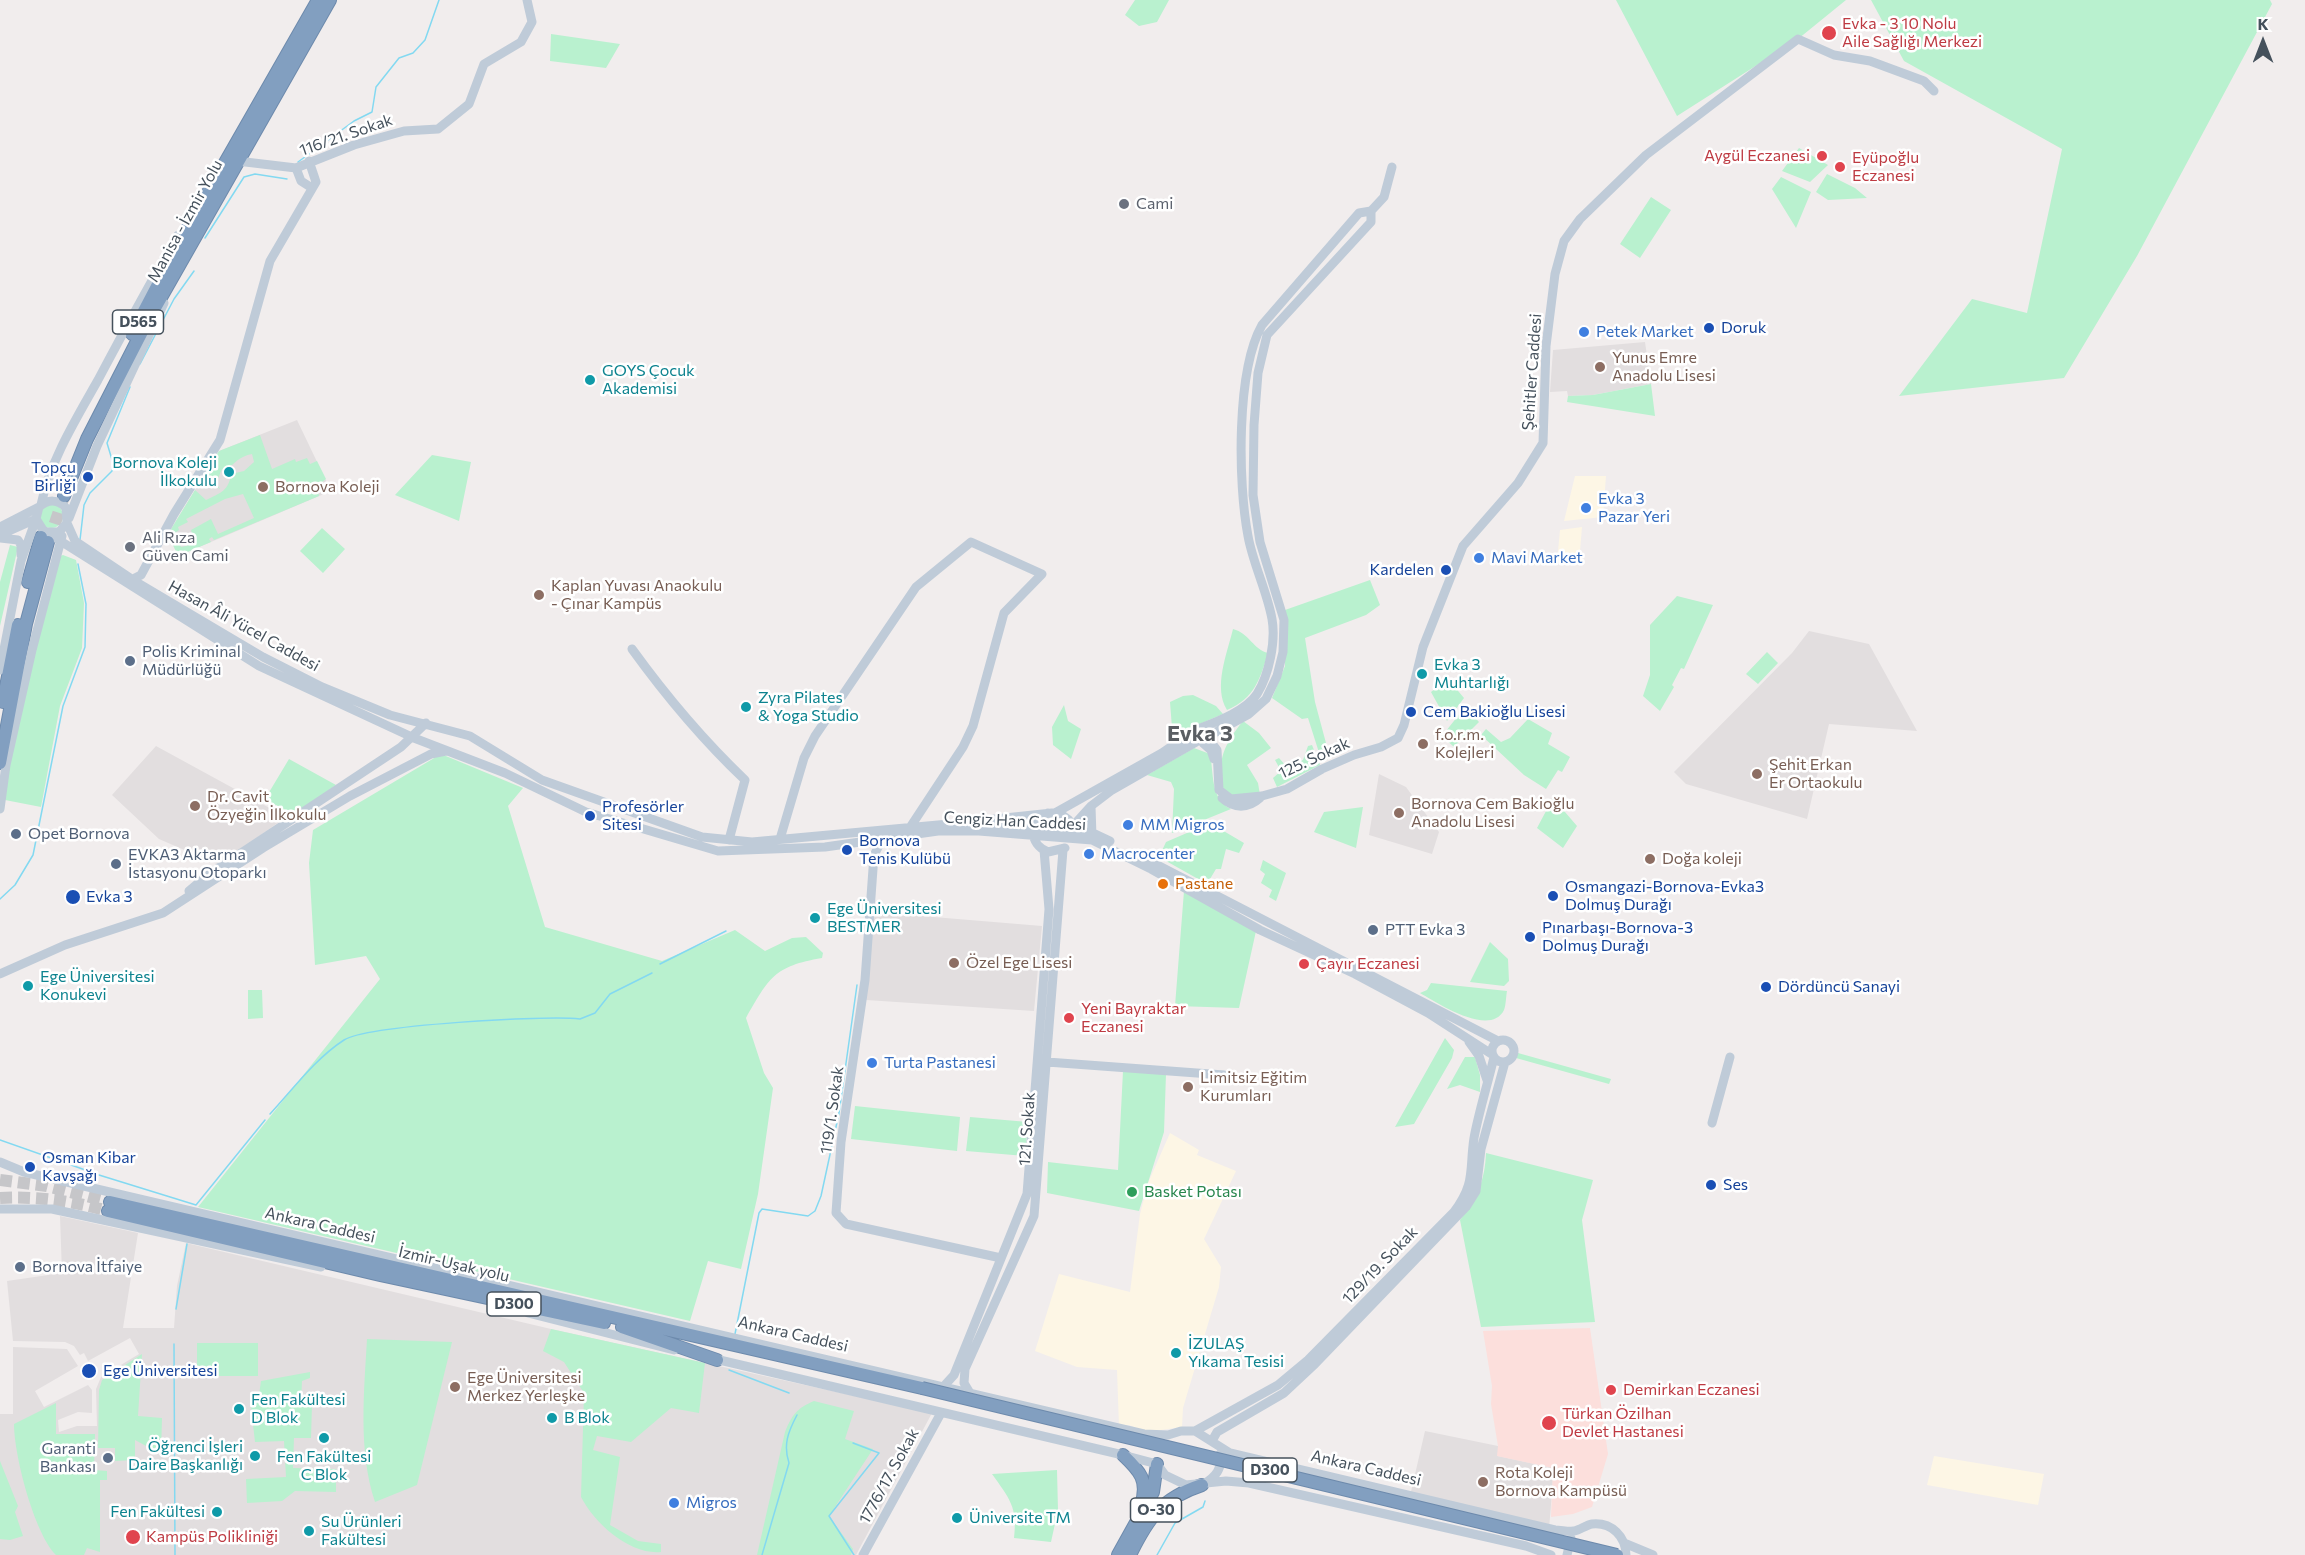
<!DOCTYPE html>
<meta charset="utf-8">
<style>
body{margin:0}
#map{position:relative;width:2305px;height:1555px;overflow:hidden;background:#f1eded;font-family:Commissioner,sans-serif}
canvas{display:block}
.north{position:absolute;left:2233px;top:12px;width:60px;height:60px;-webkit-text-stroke:4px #fff;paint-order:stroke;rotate:0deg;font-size:16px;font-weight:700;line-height:24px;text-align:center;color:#45515c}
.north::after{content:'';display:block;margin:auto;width:21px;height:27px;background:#45515c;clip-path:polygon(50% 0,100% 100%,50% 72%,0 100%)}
</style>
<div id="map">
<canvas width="2305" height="1555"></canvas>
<div class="north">K</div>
</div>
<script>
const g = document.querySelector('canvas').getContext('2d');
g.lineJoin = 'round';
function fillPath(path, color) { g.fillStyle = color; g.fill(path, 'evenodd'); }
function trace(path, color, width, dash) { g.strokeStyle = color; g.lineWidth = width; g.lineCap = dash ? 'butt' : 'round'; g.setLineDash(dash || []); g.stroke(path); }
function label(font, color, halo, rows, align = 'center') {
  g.font = font + ' Commissioner,sans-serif'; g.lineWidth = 5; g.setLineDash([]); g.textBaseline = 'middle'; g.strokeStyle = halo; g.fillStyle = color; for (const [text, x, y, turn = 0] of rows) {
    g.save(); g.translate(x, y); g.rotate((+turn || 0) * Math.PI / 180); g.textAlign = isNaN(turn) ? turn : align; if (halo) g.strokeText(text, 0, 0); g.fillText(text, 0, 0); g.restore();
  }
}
const commercial = new Path2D(`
 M1575,476h31l-3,41 -39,4z
 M1582,527l-3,36 -22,-1 3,-32z
 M1170,1133l29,17 -2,5 39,16 -32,68 17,28 -2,20 -36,121 -1,19 -35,5 -18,-7 -10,2 -2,-57 -40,-3 -42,-16 24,-77 71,18 10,-78 8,-31z
 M1934,1456l110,18 -6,31 -111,-20z`);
const education = new Path2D(`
 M1645,342l6,42 -58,11 -25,1 -1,-5 -17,1 3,-42z
 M297,420l34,71 -153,65 -10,-22 51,-83z
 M1809,631l60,13 48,87 -88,-7 -22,95 -121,-35 -12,-12 118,-119z
 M156,746l130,71 -67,48 -60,-26 -47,-44z
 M1379,774l27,13 33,45 -7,22 -63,-19z
 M873,912l169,14 -8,85 -168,-11z
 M60,1216l78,17 -15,95h51l3,-42 9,-43 365,86 381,84 -76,142h-856v-141h13v-67l54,2 11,17 -43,25 9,16 44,-22 4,5v23l-14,-1 -20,8 1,12 18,-6h20l-1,-37 5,-12 38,-23 -9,-16 -42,23 -4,-8 -4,2 -6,-9 -9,-4 -52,-1 -6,-60 55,-8z
 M1425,1431l73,15v10l56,12 -5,61 -139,-33z`);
const medical = new Path2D(`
 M1590,1328l18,126 -16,53 -19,7 -22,3 2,-49 -56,-12 1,-10 -7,-42 1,-18 -9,-55z`);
const green = new Path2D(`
 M1135,0h34l-12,22 -18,4 -14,-11z
 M1616,0h230l-48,39 -121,77z
 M1871,0h399l2,4 -135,252 -73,122 -165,18 73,-97 55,14 35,-164 -158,-88z
 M551,34l69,10 -14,24 -56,-7z
 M1799,148l29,17 -18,17 -28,-11z
 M1827,174l28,14 12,10 -39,2 -12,-8z
 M1781,177l30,15 -15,36 -24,-39z
 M1651,197l20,13 -31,48 -20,-14z
 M1651,384l4,32 -88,-14 1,-6 25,-1z
 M260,435l12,34 23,-10 1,3 11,-4 3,6 7,-3 9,18 -9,7 2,10 -105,44 -2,-3 -3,2 2,3 -33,14 -10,-22 27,-44 11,10c15,-7 23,-10 25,-26l13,-3 10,-9 -2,-8c-12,2 -18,9 -26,17l-4,-2 -6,14 4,6 -18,-11 17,-27zM243,494l11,24 -36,16 -7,-15 -20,11 4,14 -14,3 -6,-14 4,-3 -1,-3 10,-5 -2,-3 39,-20z
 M432,455l39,7 -12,59 -64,-26z
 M39 516a12 12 0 1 1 24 0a12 12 0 1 1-24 0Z
 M322,528l23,21 -22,24 -23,-22z
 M10,545l8,2 -18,79v-44z
 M63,555l13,5 8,43 -2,45 -22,58 -19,101 -36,-7 3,-33 50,-210z
 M1370,580l10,25 -14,10 -61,23 10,64 15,56 -8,4 -14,-44 -6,1 -30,-21 13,-32v-56z
 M1677,596l36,9 -29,64 -3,-1 -9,17 2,2 -14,24 -17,-15 7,-21v-50z
 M1233,629c16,4 21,21 35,24 -8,26 -13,45 -41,57 -14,-23 0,-56 6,-81z
 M1767,652l11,11 -20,21 -12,-10z
 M1448,679l16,19 -17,23 -16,-29z
 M1193,695l23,11 7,8 -28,12 -22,15 -3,-39 13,-6z
 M1064,705l4,16 13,8 -10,30 -18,-14 -1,-18z
 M1465,707l14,15 -25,25 -12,-11z
 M1528,719l24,14 -4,11 22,13 -8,15 -4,-2 -12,19 -22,-14 -43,-40 5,-6 15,13 9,-4z
 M1243,721l16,12 12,15 -24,17 11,18 2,12 -29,1 -7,-4c-9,-30 1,-49 19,-71z
 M1312,745l8,20 -43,22 -4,-9 8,-7 -6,-11 4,-2 8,9 16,-7 5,-14z
 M1194,748l16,6c4,19 0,45 21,55l-59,24 2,-44 -3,-7 -24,-7z
 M441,754l82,34 -15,18 37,121 117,34 73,-31 30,21 27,-13 14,-1 17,16 -1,5c-48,8 -53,20 -76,60l18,55 9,15 -15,106 -17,75 -33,-8 -18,60 -492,-114 182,-228 -14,-23 -51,9 -6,-102 4,-33z
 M289,759l47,26 -42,30 -29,-16z
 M1553,798l24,28 -14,22 -26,-20z
 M1363,807l-7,41 -42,-16 10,-20z
 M1210,823l34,20 -5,10 -13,-4 -5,20h-5l-9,15 -48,-27 7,-15z
 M1263,860l23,13 -10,28 -7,-4 3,-7 -11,-7 4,-9 -5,-4z
 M1184,891l72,40 -17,77 -64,-2z
 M1490,942l18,17 1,22 -5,5 -34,-4z
 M1431,983l76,8c-1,5 -1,14 -3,19 -14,28 -68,-8 -84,-17l7,-3z
 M248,990h14l1,28 -15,1z
 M1445,1038l9,12 -2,8 -38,66 -19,3z
 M1518,1053l93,26 -2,5 -93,-26z
 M1465,1057h10l5,18v17l-20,-7 -13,4z
 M1123,1071l43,3 -2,58 -25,79 -92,-18 1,-31 70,8z
 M855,1106l105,11 -3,34 -106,-12z
 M970,1117l58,5 -3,34 -59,-5z
 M1486,1153l107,27 -11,40 13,102 -114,5 -21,-107c17,-21 25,-40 26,-67z
 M551,1329l154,34 -6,50 -28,-5 -40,34 -34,-6 -4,14 27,7 -10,68 28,16 23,3v8c-31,3 -66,-28 -80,-55l3,-104 -20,-31 -21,-11z
 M367,1339l85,3 -35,143 -42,17c-17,-51 -11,-110 -8,-163z
 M197,1343h61v33h-61z
 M142,1354l-4,62 24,2 -1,36 -26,-14v20l-20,1v-13h-17l1,-58 3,-10z
 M310,1372v6l-8,3 -1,23 11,1 -1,33h-17l-1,30 43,1v23l-41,-1 -13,10 -35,2 -1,-24 40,-2 -2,-36 -29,1 -5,-44 9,-3 2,-14z
 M814,1401l40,10 -9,28 28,10 -44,67 24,33 -2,6h-94l28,-123c7,-17 12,-24 29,-31z
 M56,1403v31h39l-1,36 13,1v9h-7v72l-13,-4 -3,7h-28c-22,-22 -42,-100 -42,-131z
 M0,1461l18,45 -3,6 8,24 -13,4 -10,-1z
 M1057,1470l1,40 -7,32 -37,-4c4,-31 -5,-40 -22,-64z`);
const stream = new Path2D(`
 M298,162l56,-41 18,-9 4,-25 23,-29 14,-5 12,-13 14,-40
 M205,238l39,-61 11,-3 32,5
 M140,364l34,-65 20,-28
 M80,540l4,-35 6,-12 22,-22 1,-8 -6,-20 23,-56
 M0,899l15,-14 18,-30 30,-149 22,-59 1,-43 -8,-40
 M660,964l66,-33
 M270,1114c23,-25 46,-56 74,-74 24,-15 203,-25 236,-21l15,-6 15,-19 42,-21
 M0,1140l91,32
 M99,1175l97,30 69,-85
 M176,1309l11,-65
 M735,1334l24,-121 3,-4 46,7 7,-5 6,-15 18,-83 18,-128
 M174,1344l1,211
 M729,1370l60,23
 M853,1443l26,10 -50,63 25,39
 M762,1555l27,-92c-6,-18 -1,-31 8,-48
 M1157,1555l18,-32 28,-16 2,-6`);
const highwayTunnel = new Path2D(`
 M49,541l15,-45
 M0,1180l47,6 63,16
 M0,1198c37,-2 72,3 108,13`);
const secondary = new Path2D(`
 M237,161l59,7 58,-23 50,-14 34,-2 31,-25 15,-40 37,-22 11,-20 -5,-22
 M296,168l5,13 11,7
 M1371,211v11l-104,113 -9,38 -4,52 -1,70 7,47 24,78 -1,32 -6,24 -11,23 -17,15 -42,23 10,13 2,40 12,9 31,-3 25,-7 35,-20 32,-14 27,-8 17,-9 6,-13 19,-78 40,-101 55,-63 25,-40 3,-97 9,-72 9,-33 16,-22 66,-64 152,-116 36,16 36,6 54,20 10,10
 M1371,211l13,-14 8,-30
 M41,505c9,-44 35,-86 57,-125 26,-49 52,-97 80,-145
 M69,518l28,-72 67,-143
 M67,523l8,18 58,39 130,77 59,30 68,28 80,21 72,44 160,57 50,5 208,-19 133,10 17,8
 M0,527l39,-20
 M48,532h11l8,-9 -1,-15c-8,-9 -18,-9 -27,-1l-3,12 7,11 216,136 155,72 91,35 81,39 132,39 107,-4 113,-16h41l113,9 59,29 109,61 95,44 73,39 65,42
 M0,535l36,-16
 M0,538l18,2 3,5v10
 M129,581l12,-6 33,-61 46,-74 50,-179 46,-79 -7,-21
 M632,649c34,47 71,91 113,131l-16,60
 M0,670l21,-109 15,-42
 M1198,729c18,-7 48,-18 59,-35 12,-19 19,-53 15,-75 -5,-28 -19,-55 -24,-83 -10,-52 -12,-165 14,-211l97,-112 12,-2
 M1203,743l8,7 3,9
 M1222,798c12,11 26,11 38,0
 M1091,806l1,31
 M0,809l6,-44 26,-115 30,-114
 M1048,813c-19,8 -20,31 0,39l17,-4
 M1055,813l107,-60 32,-22
 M986,820l66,-7 9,1 8,6 4,17
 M1072,827l19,-21 21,-16 84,-48
 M780,839l24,-81 11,-22 101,-149 55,-45 71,32 -38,39 -31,113 -10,21 -52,79
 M882,840l-8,15 -9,125 -24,162 -5,71 10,11 155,34
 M1136,854l362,187
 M189,891l19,-16 193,-128 25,-24
 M0,974l65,-29 98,-32 100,-65 87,-52 81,-42 15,-3
 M1492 1051a11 11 0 1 1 22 0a11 11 0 1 1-22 0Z
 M1469,1042l10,14 8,24
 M1047,1062l177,13
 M1712,1123l18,-66
 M0,1162l24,10 1120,262 24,1 13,-4h14l35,22 325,77c6,0 14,2 19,1 6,-1 12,-6 18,-7 20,-2 34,13 34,31
 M0,1209h52l269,58
 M528,1313l146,37
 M711,1358l412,97 34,9 8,11 21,10 40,-4 23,2 277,63 25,9
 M944,1386l10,-11 73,-181 22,-285 -5,-59
 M970,1393l-6,-10 1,-14 69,-153 29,-366
 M1195,1431l83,-46 30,-25 146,-148c22,-30 15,-41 20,-74 5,-27 14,-55 20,-81
 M1212,1441l5,-9 67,-39 31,-29 151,-157 10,-16 5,-42 24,-87
 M1204,1484c11,-7 19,-15 16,-30
 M1624,1543l29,12
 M863,1555l78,-142
 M1567,1555l4,-17`);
const highway = new Path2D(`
 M132,334l54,-103 132,-231
 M64,496l23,-57 60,-117 183,-322
 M28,582l13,-45
 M3,702l15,-77
 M0,763l26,-139 22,-82
 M110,1202l812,186
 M108,1211l272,64 224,48
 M622,1327l95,33
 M1123,1455c17,16 26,26 18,50
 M1118,1555l35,-63 4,-28
 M1130,1555c18,-37 32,-57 72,-70`);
const highwayBridge = new Path2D(`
 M922,1388l695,167`);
const markers = [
 [1829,33,8,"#e0444e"],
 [1822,156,6,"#e0444e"],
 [1840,167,6,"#e0444e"],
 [1124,204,6,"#6b7280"],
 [1709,328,6,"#1a4fb4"],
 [1584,332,6,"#3f7fe0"],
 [1600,367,6,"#8d6e63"],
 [590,380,6,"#0f9aa8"],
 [229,472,6,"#0f9aa8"],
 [88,477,6,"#1a4fb4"],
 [263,487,6,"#8d6e63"],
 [1586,508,6,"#3f7fe0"],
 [130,547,6,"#6b7280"],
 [1479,558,6,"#3f7fe0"],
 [1446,570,6,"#1a4fb4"],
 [539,595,6,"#8d6e63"],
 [130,661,6,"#5c6f8a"],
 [1422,674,6,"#0f9aa8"],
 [746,707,6,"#0f9aa8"],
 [1411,712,6,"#1a4fb4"],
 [1423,744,6,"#8d6e63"],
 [1757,774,6,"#8d6e63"],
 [195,806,6,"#8d6e63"],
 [1399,813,6,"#8d6e63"],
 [590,816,6,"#1a4fb4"],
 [1128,825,6,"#3f7fe0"],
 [16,834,6,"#5c6f8a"],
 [847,850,6,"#1a4fb4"],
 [1089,854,6,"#3f7fe0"],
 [1650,859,6,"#8d6e63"],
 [116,864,6,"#5c6f8a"],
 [1163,884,6,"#e8710a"],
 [1553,896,6,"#1a4fb4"],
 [73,897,8,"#1a4fb4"],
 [815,918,6,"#0f9aa8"],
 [1373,930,6,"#5c6f8a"],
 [1530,937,6,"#1a4fb4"],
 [954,963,6,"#8d6e63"],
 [1304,964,6,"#e0444e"],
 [28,986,6,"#0f9aa8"],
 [1766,987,6,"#1a4fb4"],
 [1069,1018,6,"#e0444e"],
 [872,1063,6,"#3f7fe0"],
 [1188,1087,6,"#8d6e63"],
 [30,1167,6,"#1a4fb4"],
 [1711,1185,6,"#1a4fb4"],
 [1132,1192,6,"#2e9e5b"],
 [20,1267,6,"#5c6f8a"],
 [1176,1353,6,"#0f9aa8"],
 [89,1371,8,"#1a4fb4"],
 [455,1387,6,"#8d6e63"],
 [1611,1390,6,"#e0444e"],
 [239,1409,6,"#0f9aa8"],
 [552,1418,6,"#0f9aa8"],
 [1549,1423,8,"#e0444e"],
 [324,1438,6,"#0f9aa8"],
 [255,1456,6,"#0f9aa8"],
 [108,1458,6,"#5c6f8a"],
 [1483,1482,6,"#8d6e63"],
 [674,1503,6,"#3f7fe0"],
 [217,1512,6,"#0f9aa8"],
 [957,1518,6,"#0f9aa8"],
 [309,1531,6,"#0f9aa8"],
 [133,1537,8,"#e0444e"]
];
const shields = [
 [138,322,51],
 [514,1304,54],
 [1270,1470,54],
 [1156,1510,51]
];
const shieldNames = [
 ["D565",138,322],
 ["D300",514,1304],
 ["D300",1270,1470],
 ["O-30",1156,1510]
];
const healthNames = [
 ["Evka - 3 10 Nolu",1842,24],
 ["Aile Sağlığı Merkezi",1842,42],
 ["Aygül Eczanesi",1810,156,"right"],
 ["Eyüpoğlu",1852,158],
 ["Eczanesi",1852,176],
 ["Çayır Eczanesi",1316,964],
 ["Yeni Bayraktar",1081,1009],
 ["Eczanesi",1081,1027],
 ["Demirkan Eczanesi",1623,1390],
 ["Türkan Özilhan",1562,1414],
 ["Devlet Hastanesi",1562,1432],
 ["Kampüs Polikliniği",146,1537]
];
const streetNames = [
 ["116/21. Sokak",346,135,-19],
 ["Manisa - İzmir Yolu",185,221,-61],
 ["Şehitler Caddesi",1532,372,-86],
 ["Hasan Âli Yücel Caddesi",244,626,29],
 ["125. Sokak",1314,758,-25],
 ["Cengiz Han Caddesi",1015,821,3],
 ["119/1. Sokak",832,1110,-82],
 ["121. Sokak",1027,1129,-86],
 ["Ankara Caddesi",320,1225,13],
 ["İzmir-Uşak yolu",454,1264,13],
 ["129/19. Sokak",1380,1265,-46],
 ["Ankara Caddesi",793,1334,13],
 ["Ankara Caddesi",1366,1468,13],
 ["1776/17. Sokak",889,1476,-61]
];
const worshipNames = [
 ["Cami",1136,204],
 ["Ali Rıza",142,538],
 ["Güven Cami",142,556]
];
const transitNames = [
 ["Doruk",1721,328],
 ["Topçu",76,468,"right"],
 ["Birliği",76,486,"right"],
 ["Kardelen",1434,570,"right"],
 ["Cem Bakioğlu Lisesi",1423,712],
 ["Profesörler",602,807],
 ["Sitesi",602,825],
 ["Bornova",859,841],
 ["Tenis Kulübü",859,859],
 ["Osmangazi-Bornova-Evka3",1565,887],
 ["Dolmuş Durağı",1565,905],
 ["Evka 3",86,897],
 ["Pınarbaşı-Bornova-3",1542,928],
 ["Dolmuş Durağı",1542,946],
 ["Dördüncü Sanayi",1778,987],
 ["Osman Kibar",42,1158],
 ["Kavşağı",42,1176],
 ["Ses",1723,1185],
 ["Ege Üniversitesi",103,1371]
];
const shopNames = [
 ["Petek Market",1596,332],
 ["Evka 3",1598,499],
 ["Pazar Yeri",1598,517],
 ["Mavi Market",1491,558],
 ["MM Migros",1140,825],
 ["Macrocenter",1101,854],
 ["Turta Pastanesi",884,1063],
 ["Migros",686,1503]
];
const educationNames = [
 ["Yunus Emre",1612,358],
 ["Anadolu Lisesi",1612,376],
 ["Bornova Koleji",275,487],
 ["Kaplan Yuvası Anaokulu",551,586],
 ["- Çınar Kampüs",551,604],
 ["f.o.r.m.",1435,735],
 ["Kolejleri",1435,753],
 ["Şehit Erkan",1769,765],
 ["Er Ortaokulu",1769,783],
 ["Dr. Cavit",207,797],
 ["Özyeğin İlkokulu",207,815],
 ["Bornova Cem Bakioğlu",1411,804],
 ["Anadolu Lisesi",1411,822],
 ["Doğa koleji",1662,859],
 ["Özel Ege Lisesi",966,963],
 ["Limitsiz Eğitim",1200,1078],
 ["Kurumları",1200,1096],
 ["Ege Üniversitesi",467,1378],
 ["Merkez Yerleşke",467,1396],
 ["Rota Koleji",1495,1473],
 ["Bornova Kampüsü",1495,1491]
];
const cultureNames = [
 ["GOYS Çocuk",602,371],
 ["Akademisi",602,389],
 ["Bornova Koleji",217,463,"right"],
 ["İlkokulu",217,481,"right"],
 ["Evka 3",1434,665],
 ["Muhtarlığı",1434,683],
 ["Zyra Pilates",758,698],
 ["& Yoga Studio",758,716],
 ["Ege Üniversitesi",827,909],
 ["BESTMER",827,927],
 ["Ege Üniversitesi",40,977],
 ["Konukevi",40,995],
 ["İZULAŞ",1188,1344],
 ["Yıkama Tesisi",1188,1362],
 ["Fen Fakültesi",251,1400],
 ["D Blok",251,1418],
 ["B Blok",564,1418],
 ["Öğrenci İşleri",243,1447,"right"],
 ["Daire Başkanlığı",243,1465,"right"],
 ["Fen Fakültesi",324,1457,"center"],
 ["C Blok",324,1475,"center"],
 ["Fen Fakültesi",205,1512,"right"],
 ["Üniversite TM",969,1518],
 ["Su Ürünleri",321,1522],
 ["Fakültesi",321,1540]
];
const serviceNames = [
 ["Polis Kriminal",142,652],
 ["Müdürlüğü",142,670],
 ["Opet Bornova",28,834],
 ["EVKA3 Aktarma",128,855],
 ["İstasyonu Otoparkı",128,873],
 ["PTT Evka 3",1385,930],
 ["Bornova İtfaiye",32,1267],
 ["Garanti",96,1449,"right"],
 ["Bankası",96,1467,"right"]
];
const foodNames = [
 ["Pastane",1175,884]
];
const leisureNames = [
 ["Basket Potası",1144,1192]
];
const districtNames = [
 ["Evka 3",1200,734]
];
fillPath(commercial, '#fdf6e5');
fillPath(education, '#e2dedf');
fillPath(medical, '#fcdfdc');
fillPath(green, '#b9f1cf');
trace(stream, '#83d9f1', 1.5);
trace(highwayTunnel, '#c6c6c9', 12, [12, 6]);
trace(highway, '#6d8aac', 14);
trace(secondary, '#bfcbd8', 9);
trace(highway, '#829fc0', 12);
trace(highwayBridge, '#6d8aac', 14, []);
trace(highwayBridge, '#829fc0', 12);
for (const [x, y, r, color] of markers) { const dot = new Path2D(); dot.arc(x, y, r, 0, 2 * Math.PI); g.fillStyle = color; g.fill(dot); trace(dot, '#fff', 2); }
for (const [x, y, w] of shields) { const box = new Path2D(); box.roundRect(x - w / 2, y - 12, w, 24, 4.5); g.fillStyle = '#fff'; g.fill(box); trace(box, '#45515c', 1.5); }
label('bold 15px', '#45515c', null, shieldNames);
label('16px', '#be3a42', '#fff', healthNames, 'left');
label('16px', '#45515c', '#fff', streetNames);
label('16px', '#5b616d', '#fff', worshipNames, 'left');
label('16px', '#164399', '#fff', transitNames, 'left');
label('16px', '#366cbe', '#fff', shopNames, 'left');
label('16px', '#785e54', '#fff', educationNames, 'left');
label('16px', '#0d838f', '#fff', cultureNames, 'left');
label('16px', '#4e5e75', '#fff', serviceNames, 'left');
label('16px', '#c56008', '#fff', foodNames, 'left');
label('16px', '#27864d', '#fff', leisureNames, 'left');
label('bold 22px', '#5a5e63', '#fff', districtNames);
</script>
